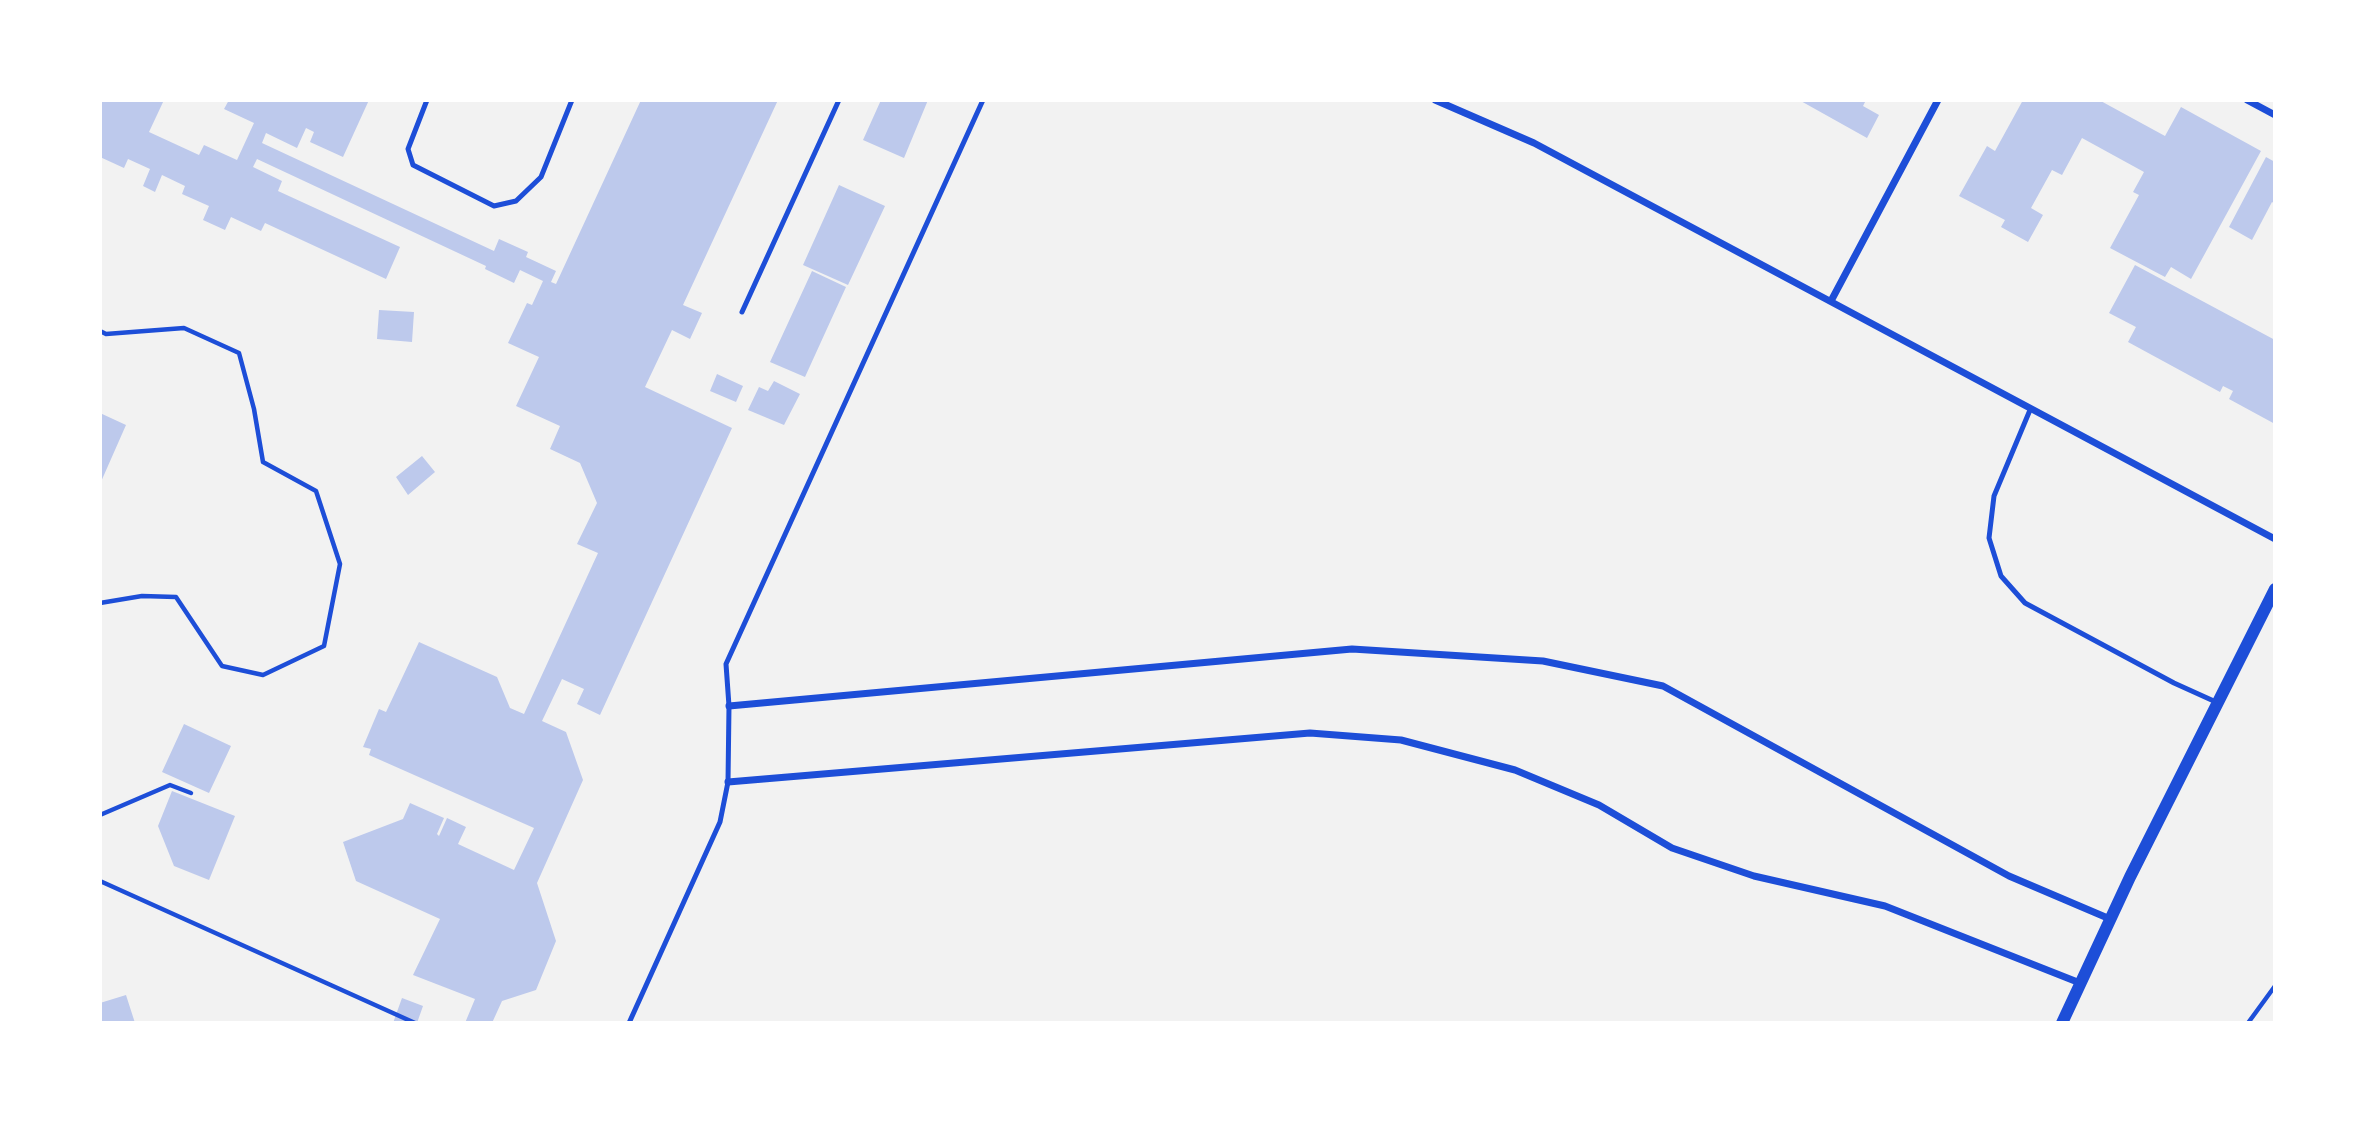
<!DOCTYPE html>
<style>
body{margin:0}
#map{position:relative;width:2375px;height:1123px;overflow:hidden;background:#f2f2f2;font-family:"Roboto Condensed",sans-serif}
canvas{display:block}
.frame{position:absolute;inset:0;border:102px solid #fff;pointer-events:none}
</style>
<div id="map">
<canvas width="2375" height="1123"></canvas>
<div class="frame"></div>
</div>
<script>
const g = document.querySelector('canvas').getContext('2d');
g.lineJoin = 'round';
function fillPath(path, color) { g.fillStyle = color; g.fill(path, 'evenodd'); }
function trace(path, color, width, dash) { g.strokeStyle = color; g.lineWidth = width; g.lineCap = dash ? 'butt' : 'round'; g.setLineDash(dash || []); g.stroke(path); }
const building = new Path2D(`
 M100,100h64l-15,32 50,23 5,-10 33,15 17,-37 -30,-14 5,-9h140l-26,57 -33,-15 4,-10 -8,-4 -9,20 -31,-15 -4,10 232,108 5,-12 29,13 -2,5 30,14 -5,11 5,2 85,-184h137l-95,205 19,8 -12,26 -18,-9 -27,57 87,41 -132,287 -23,-11 7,-15 -22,-10 -20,42 24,11 17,48 -46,103 19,58 -20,49 -34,11 -10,22h-27l10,-24 -62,-24 27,-56 -84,-38 -13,-39 60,-23 7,-16 34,15 -7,16 2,2 8,-18 19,9 -8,17 56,26 20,-42 -165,-73 2,-6 -8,-2 16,-38 7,3 33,-70 78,35 13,31 14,6 74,-161 -21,-9 20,-41 -17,-40 -30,-14 10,-23 -44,-20 23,-49 -31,-14 19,-40 5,2 11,-24 -23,-11 -6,13 -29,-14 1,-3 -229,-107 -4,8 29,14 -4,10 122,56 -14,32 -121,-56 -4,8 -30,-14 -6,13 -22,-10 6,-14 -27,-12 3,-8 -23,-11 -7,17 -12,-6 7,-17 -22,-10 -4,9 -24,-11z
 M881,100h47l-24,58 -41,-18z
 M1799,100h67l-3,6 16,9 -12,23z
 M2023,100h76l66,36 16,-29 80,44 -70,128 -20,-12 -6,10 -55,-29 29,-53 -6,-3 11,-20 -62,-34 -20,37 -10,-5 -21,38 12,7 -15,27 -27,-15 4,-7 -46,-24 28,-50 8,5z
 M2266,157l9,5v42l-3,-2 -20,38 -23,-13z
 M839,185l46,21 -37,79 -45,-20z
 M2135,265l140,75v84l-46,-25 4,-8 -10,-5 -3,6 -92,-50 8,-15 -27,-14z
 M812,271l34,16 -41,90 -35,-15z
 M379,310l35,2 -2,30 -35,-3z
 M717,374l26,12 -7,16 -26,-11z
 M774,381l26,13 -16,31 -36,-15 11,-23 9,4z
 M100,413l26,12 -26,59z
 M422,456l13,16 -27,23 -12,-18z
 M184,724l47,22 -22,47 -47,-21z
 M172,791l63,25 -26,64 -35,-14 -16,-40z
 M126,995l9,28h-35v-20z
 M402,998l21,8 -6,17h-24z`);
const path = new Path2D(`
 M100,331l6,3 78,-6 55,25 15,56 9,53 53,29 24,73 -16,82 -61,29 -41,-9 -46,-69 -34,-1 -42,7
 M100,815l70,-30 21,8
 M100,881l315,142
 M2248,1023l27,-37`);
const service = new Path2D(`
 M427,100l-19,49 5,16 81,41 22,-5 25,-24 31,-77
 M742,312l97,-212
 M2030,410l-36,86 -5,42 12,38 24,27 149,80 42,19
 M629,1023l91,-201 8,-40 1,-76 -3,-42 257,-564`);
const minor = new Path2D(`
 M1435,100l99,43 741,396
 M2247,100l28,15
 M1831,301l107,-201
 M729,706l623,-57 191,12 120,25 346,190 101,43
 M728,782l582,-49 91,7 114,30 84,35 73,43 82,28 131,30 195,77`);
const tertiary = new Path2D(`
 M2062,1023l68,-146 145,-288`);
fillPath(building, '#bdc9ec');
trace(path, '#1d4ed8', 4.5);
trace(service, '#1d4ed8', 5);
trace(minor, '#1d4ed8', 7);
trace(tertiary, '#1d4ed8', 12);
</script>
